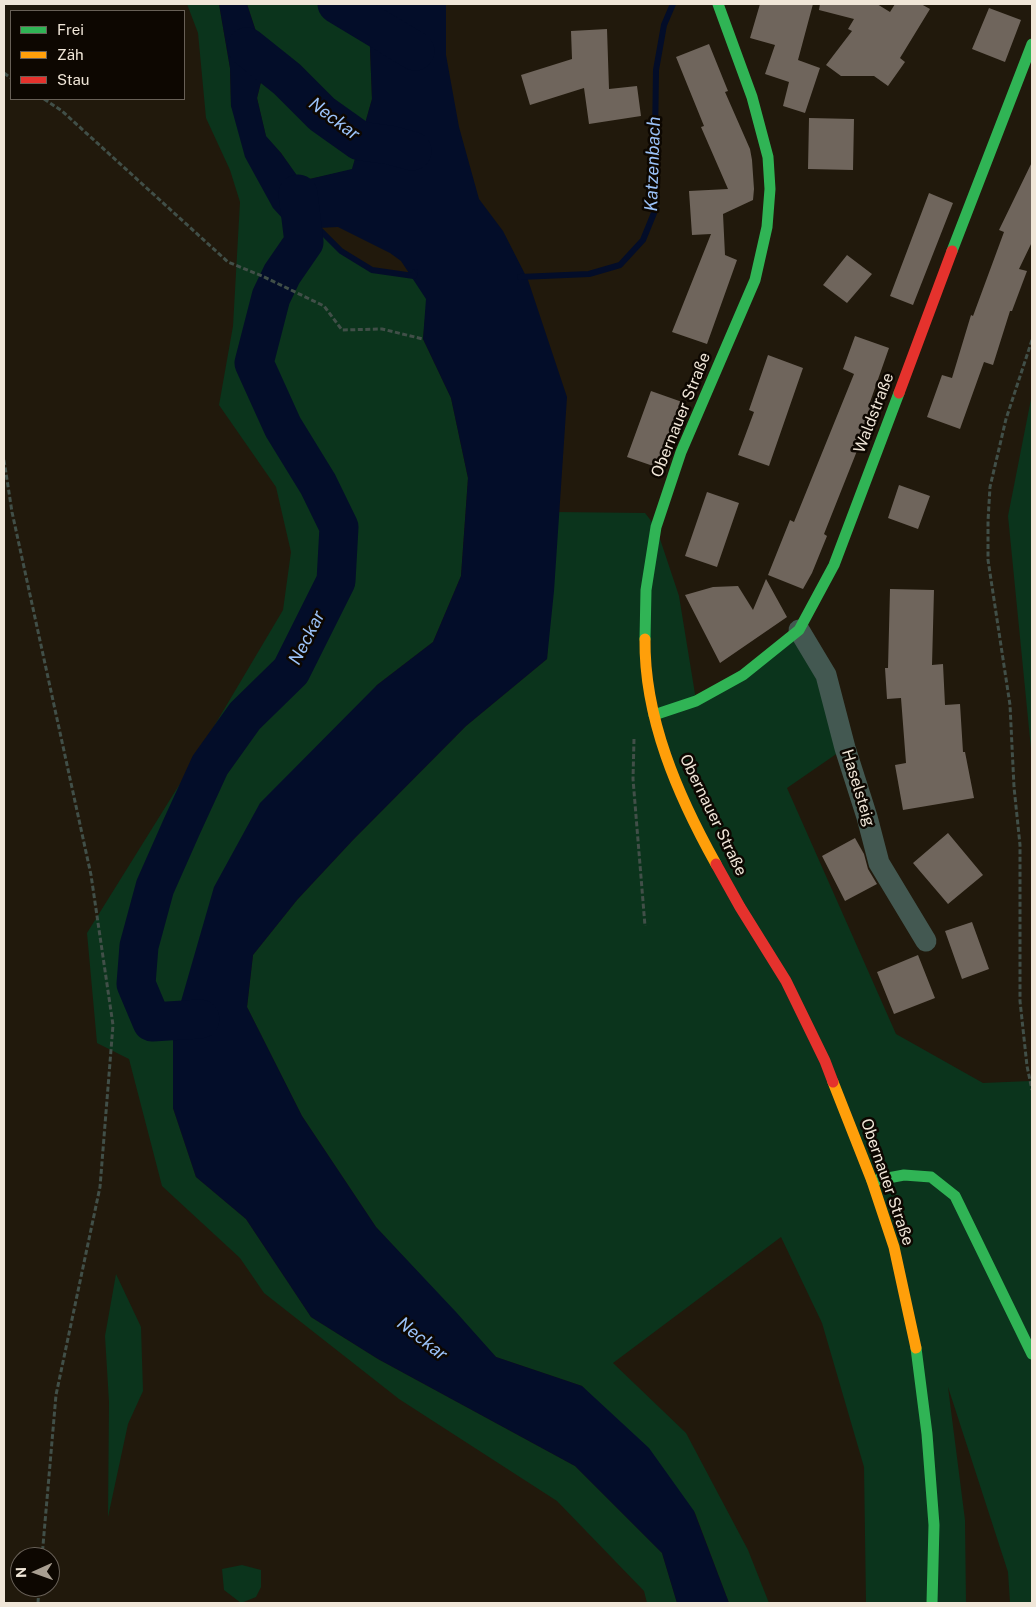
<!DOCTYPE html>
<meta charset="utf-8">
<style>
body{margin:0}
#map{position:relative;width:1036px;height:1607px;overflow:hidden;background:#21190c;font-family:"Public Sans",sans-serif}
canvas{display:block}
.frame{position:absolute;inset:0;border:5px solid #f0e6d8;pointer-events:none}
.legend{position:absolute;left:10px;top:10px;width:175px;height:90px;box-sizing:border-box;background:#0d0701;border:1px solid #686057;margin:0;padding:6px 9px;list-style:none;font-size:15px;color:#f0e6d8}
.legend li{display:flex;align-items:center;gap:10px;height:25px}
.legend b{width:25px;border:1px solid #686057}
.north{position:absolute;left:10px;top:1547px;width:50px;height:50px;box-sizing:border-box;background:#0d0701;border:1px solid #686057;border-radius:50%;rotate:268deg;font-size:14px;font-weight:700;line-height:20px;text-align:center;color:#f0e6d8}
.north::after{content:'';display:block;margin:auto;width:18px;height:22px;background:#a89e91;clip-path:polygon(50% 0,100% 100%,50% 72%,0 100%)}
</style>
<div id="map">
<canvas width="1036" height="1607"></canvas>
<div class="frame"></div>
<ul class="legend">
<li><b style="height:6px;background:#30b455"></b>Frei</li>
<li><b style="height:6px;background:#ff9f0a"></b>Zäh</li>
<li><b style="height:6px;background:#e5322d"></b>Stau</li>
</ul>
<div class="north">N</div>
</div>
<script>
const g = document.querySelector('canvas').getContext('2d');
g.lineJoin = 'round';
function fillPath(path, color) { g.fillStyle = color; g.fill(path, 'evenodd'); }
function trace(path, color, width, dash) { g.strokeStyle = color; g.lineWidth = width; g.lineCap = dash ? 'butt' : 'round'; g.setLineDash(dash || []); g.stroke(path); }
function label(font, color, halo, rows, align = 'center') {
  g.font = font + ' "Public Sans",sans-serif'; g.lineWidth = 5; g.setLineDash([]); g.textBaseline = 'middle'; g.strokeStyle = halo; g.fillStyle = color; for (const [text, x, y, turn = 0] of rows) {
    g.save(); g.translate(x, y); g.rotate((+turn || 0) * Math.PI / 180); g.textAlign = isNaN(turn) ? turn : align; if (halo) g.strokeText(text, 0, 0); g.fillText(text, 0, 0); g.restore();
  }
}
const green = new Path2D(`
 M187,4h32l11,64 1,38 73,136 14,-14 23,23 31,18 42,7 13,23 -4,40 28,59 17,80 -7,98 -28,66 -56,43 -204,344v79l23,69 50,42 65,98 67,42 197,107 87,87 15,50h-30l-3,-12 -87,-90 -158,-102 -135,-106 -24,-35 -78,-72 -33,-127 -32,-16 -10,-110 94,-151 102,-172 8,-58 -15,-65 -57,-82 14,-79 7,-124 -10,-32 -24,-52 -8,-85z
 M247,4h124l-2,19 3,76 -20,71 -52,11 -19,-28 -15,-16 -9,-39 9,-36z
 M1032,394v365l-24,-243z
 M555,512l90,1 11,14 23,69 17,104 103,-70 46,118 -58,40 109,246 87,49 47,-2 2,-5v527h-22l-2,-31 -60,-185 17,133 1,83h-100l-2,-136 -42,-144 -41,-86 -168,126 73,70 62,117 21,53h-40l-34,-90 -113,-127 -86,-29 -120,-130 -74,-111 -55,-109 6,-52 44,-55 55,-59 114,-115 81,-67z
 M116,1274l25,53 2,64 -15,33 -20,93 1,-115 -4,-66z
 M242,1565l19,5v17l-5,10 -15,6 -17,-13 -2,-21z`);
const water = new Path2D(`
 M219,4h28l19,58 -9,36 9,38 15,17 20,28 51,-12 20,-70 -3,-76 2,-19h75v51l13,72 20,72 24,32 25,49 39,117 -13,194 -7,68 -81,67 -114,115 -55,59 -44,55 -6,52 55,109 74,111 80,85 40,45 86,29 67,62 45,63 35,92h-52l-15,-50 -87,-87 -197,-107 -67,-42 -65,-98 -50,-42 -23,-69v-79l41,-142 46,-84 117,-118 56,-43 28,-66 7,-98 -17,-80 -28,-59 3,-40 -25,-38 -11,-8 -52,-26 -20,1 -14,14 -31,-34 -28,-51 -14,-51 -1,-38z`);
const stream = new Path2D(`
 M317,220l1,8 23,23 31,19 42,6 1,-4
 M520,277l69,-3 31,-9 23,-25 11,-27 2,-143 8,-45 9,-21`);
const river = new Path2D(`
 M337,4l78,47
 M247,47l40,32 35,35 38,27 30,4 22,6
 M200,1019l-48,3 -16,-38 3,-38 16,-59 27,-61 28,-61 35,-49 46,-45 45,-90 3,-54 -21,-43 -35,-57 -29,-64 17,-66 11,-23 22,-32 -6,-48`);
const building = new Path2D(`
 M760,4h53l-15,56 22,8 -15,45 -22,-7 6,-24 -24,-8 10,-29 -25,-7z
 M820,4h57l13,8 5,-8h26l9,5 -30,49 5,4 -17,24 -14,-10h-33l-15,-11 26,-34 -4,-2 6,-10 -35,-9z
 M989,8l32,12 -16,42 -33,-13z
 M607,29l2,60 28,-3 4,30 -52,8 -5,-36 -54,17 -9,-30 51,-16 -1,-28z
 M709,44l19,47 -3,1 25,57 2,11 2,29 -1,11 -30,14 2,41 12,5 -30,84 -35,-12 39,-98 -19,1 -3,-44 39,-2 -27,-62 3,-1 -28,-69z
 M809,118l45,1 -1,51 -45,-1z
 M1032,162v80l-13,27 8,2 -15,40h-2l-17,54 -9,-3 -24,67 -33,-12 15,-42 10,3 19,-63 2,1 31,-84 -5,-2z
 M929,193l24,10 -40,102 -23,-9z
 M847,255l25,19 -25,29 -24,-18z
 M855,336l34,12 -20,57 5,3 -50,126 3,2 -15,37 -9,16 -35,-14 22,-55 4,2 60,-148 -11,-5z
 M768,355l35,13 -34,98 -31,-11 16,-43 -5,-2z
 M651,391l34,12 -18,43 -8,22 -32,-11z
 M899,485l31,11 -12,33 -30,-11z
 M707,492l32,11 -22,64 -32,-11z
 M766,579l21,38 -67,46 -35,-68 28,-8 25,-1 15,24z
 M890,589l44,1 -2,75 11,-1 2,41 15,-1 3,48h2l9,46 -71,12 -8,-45 11,-2 -5,-65 -14,1 -2,-31h3z
 M948,833l35,42 -35,29 -35,-41z
 M855,838l9,16 4,15 9,15 -32,17 -23,-45z
 M972,922l17,47 -27,10 -17,-48z
 M918,955l17,43 -41,16 -17,-42z`);
const path = new Path2D(`
 M4,73l7,5
 M44,99l18,12 166,151 34,14 62,30 18,24 40,-1 41,10
 M1032,340l-26,79 -16,68 -2,34v39l22,145 4,82 6,58v156l7,65 5,24
 M4,460l8,52 79,363 22,150 -13,162 -44,208 -14,162
 M634,739l-1,40 12,147
 M38,1603l1,-16`);
const street = new Path2D(`
 M799,630l27,45 19,73 22,69 12,46 47,78`);
const fast = new Path2D(`
 M952,251l80,-207
 M645,639l1,-49 10,-63 25,-75 74,-172 12,-53 3,-38 -2,-32 -16,-60 -34,-93
 M654,715l42,-14 47,-26 56,-45 35,-65 65,-172
 M872,1181l32,-6 27,2 24,19 77,158
 M916,1348l11,86 7,91 -2,78`);
const slow = new Path2D(`
 M645,639c-1,79 33,157 71,225
 M833,1082l39,99 22,66 22,101`);
const jam = new Path2D(`
 M899,393l53,-142
 M716,864l24,43 46,74 39,80 8,21`);
const streetNames = [
 ["Waldstraße",874,413,-69],
 ["Obernauer Straße",681,415,-68],
 ["Haselsteig",858,788,73],
 ["Obernauer Straße",713,815,64],
 ["Obernauer Straße",887,1182,71]
];
const waterNames = [
 ["Neckar",334,119,37],
 ["Katzenbach",653,164,-88],
 ["Neckar",307,638,-63],
 ["Neckar",422,1339,38]
];
fillPath(green, '#0b341c');
fillPath(water, '#030d29');
trace(stream, '#030d29', 6);
trace(river, '#030d29', 39);
fillPath(building, '#6f655c');
trace(path, '#414f48', 3, [5, 2.5]);
trace(street, '#435851', 21);
trace(fast, '#30b455', 11);
trace(slow, '#ff9f0a', 11);
trace(jam, '#e5322d', 11);
label('16px', '#f0e6d8', '#0d0701', streetNames);
label('italic 18px', '#9bc2f8', '#0d0701', waterNames);
</script>
